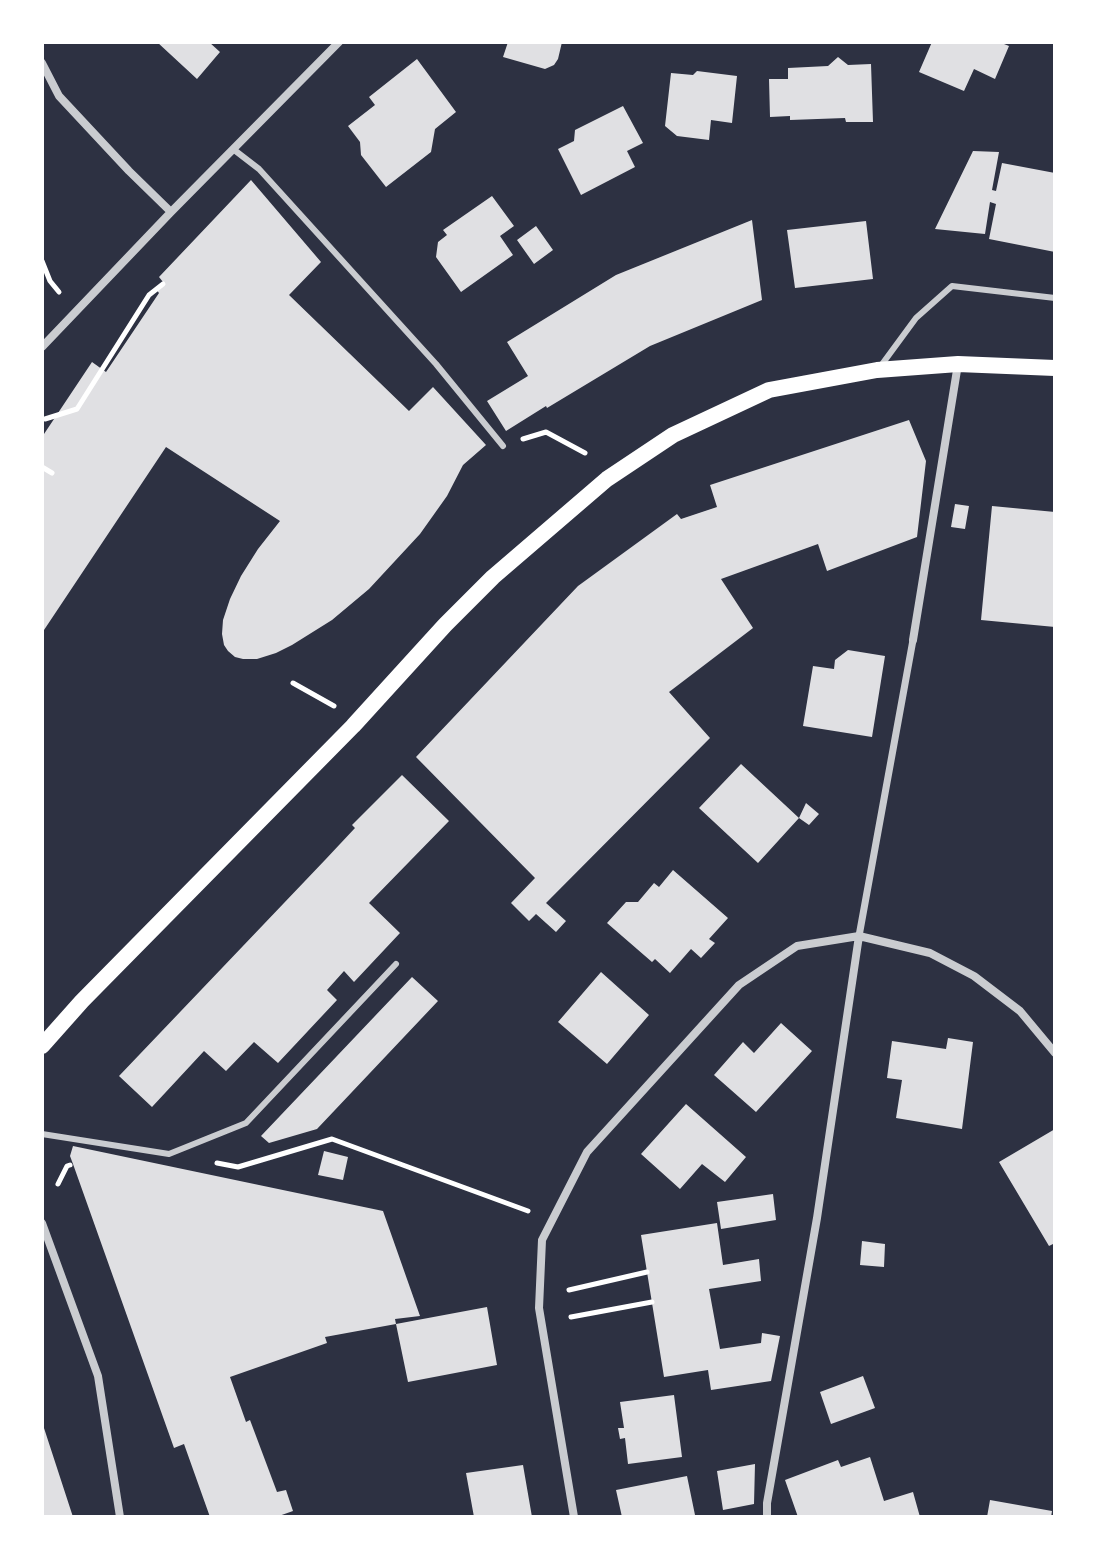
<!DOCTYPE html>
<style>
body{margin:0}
#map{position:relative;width:1097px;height:1559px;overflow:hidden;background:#2d3142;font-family:"Varela Round",sans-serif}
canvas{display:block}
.frame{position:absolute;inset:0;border:44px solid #fff;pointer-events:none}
</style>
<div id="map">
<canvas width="1097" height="1559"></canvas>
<div class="frame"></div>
</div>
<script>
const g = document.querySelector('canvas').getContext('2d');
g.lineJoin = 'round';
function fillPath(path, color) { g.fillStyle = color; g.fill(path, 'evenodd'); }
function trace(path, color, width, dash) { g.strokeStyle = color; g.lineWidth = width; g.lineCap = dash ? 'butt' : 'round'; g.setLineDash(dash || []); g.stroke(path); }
const building = new Path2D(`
 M157,42h52l11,10 -23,27z
 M508,42h54l-4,17 -4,6 -9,4 -42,-12z
 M932,42h67l10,4 -14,33 -21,-10 -10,22 -45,-19z
 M838,57l10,8 23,-1 2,58h-27l-1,-4 -55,2v-4l-20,1 -1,-38h19v-11l40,-2z
 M417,59l39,53 -21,17 -4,23 -45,35 -25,-32 -1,-13 -12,-16 27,-21 -6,-8z
 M697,71l40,5 -5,47 -21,-3 -2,20 -32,-4 -12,-10 6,-53 22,2z
 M623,106l20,37 -16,8 8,16 -54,28 -23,-46 16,-8 1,-11z
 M973,151l26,1 -7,38 4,1 6,-28 53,10v79l-66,-13 7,-35 -6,-2 -5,32 -50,-5z
 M251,180l70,82 -32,33 120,116 24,-24 53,58 -23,20 -16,31 -27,38 -51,55 -37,31 -40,25 -16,8 -19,6h-14l-8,-2 -7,-6 -4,-6 -2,-11 1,-14 7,-21 11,-23 17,-27 22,-28 -114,-74 -124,186v-196l50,-75 14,10 53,-79 -4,-5 8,-6 -4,-5z
 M492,196l22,30 -14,10 13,19 -52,37 -25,-35 2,-15 9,-7 -4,-5z
 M752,220l10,80 -112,46 -103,62 -1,-2 -40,25 -19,-30 41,-25 -21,-34 109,-67z
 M866,221l7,58 -78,9 -8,-58z
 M536,226l17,24 -19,14 -17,-24z
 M909,420l17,41 -9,76 -90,34 -9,-27 -97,35 32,49 -84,64 41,46 -164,165 20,18 -10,11 -20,-18 -7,7 -18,-18 24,-25 -119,-121 162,-171 99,-72 4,5 36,-12 -7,-22z
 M955,504l14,2 -4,23 -14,-2z
 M992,506l63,6v115l-74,-7z
 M848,650l37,6 -13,81 -69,-11 10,-60 21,3 1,-9z
 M741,764l58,54 7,-15 13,11 -10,11 -10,-7 -41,45 -59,-55z
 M402,775l47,46 -80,82 31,30 -46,49 -10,-11 -17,19 10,10 -59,63 -24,-21 -28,29 -22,-20 -52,56 -33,-31 206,-216 30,-32 -3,-3z
 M673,870l55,48 -19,21 6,4 -14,15 -10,-9 -21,24 -15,-14 -3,3 -45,-39 19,-21h12l16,-19 5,4z
 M601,972l48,43 -42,49 -49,-42z
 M412,977l26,24 -121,128 -48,14 -8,-7z
 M781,1023l31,28 -56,61 -42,-37 29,-33 11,11z
 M948,1038l25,4 -11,87 -66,-11 6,-38 -15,-2 5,-37 54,8z
 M686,1104l60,53 -21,25 -23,-18 -22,25 -39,-35z
 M1055,1129v114l-6,3 -50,-84z
 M73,1146l310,65 37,105 -25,3 1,5 -71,13 2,6 -97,34 16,45 4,-2 27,72 9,-2 7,21 -17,6h-66l-26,-73 -10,4 -101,-284 -3,-8z
 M324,1151l24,6 -5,23 -25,-5z
 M773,1194l3,26 -55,9 -4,-27z
 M717,1223l6,42 36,-6 2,22 -52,8 11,60 41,-6 1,-10 18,3 -9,45 -60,9 -3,-20 -44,7 -23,-142z
 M862,1241l23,3 -1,23 -24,-2z
 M487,1307l10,58 -89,17 -12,-58z
 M863,1376l12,32 -44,16 -11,-32z
 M674,1395l8,62 -54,7 -3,-26 -5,1 -2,-11h6l-4,-26z
 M43,1425l30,92h-31z
 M870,1457l14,44 29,-9 7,25h-122l-13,-37 53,-20 3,7z
 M755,1464l-1,40 -31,6 -6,-39z
 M523,1465l9,52h-58l-8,-44z
 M687,1476l8,39 -13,2h-60l-6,-27z
 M990,1500l62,11 -1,6h-64z`);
const path = new Path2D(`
 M42,261l8,20 9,11
 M45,419l32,-10 72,-114 14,-11
 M523,439l23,-7 39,21
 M42,467l10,6
 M293,683l41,23
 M217,1163l21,4 94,-28 196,72
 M58,1184l9,-18 3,-1
 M569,1290l78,-18
 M571,1317l81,-15`);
const service = new Path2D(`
 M233,149l26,20 177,195 67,82
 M880,367l36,-49 36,-32 103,12
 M42,1134l127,20 77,-31 150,-159`);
const pedestrian = new Path2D(`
 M859,936l54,-296`);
const minor = new Path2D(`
 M42,63l17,33 70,75 42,41
 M42,347l129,-135 168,-170
 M913,640l45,-276
 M42,1223l56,153 22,141
 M574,1517l-35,-209 3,-68 45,-88 152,-167 58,-39 62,-10 71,17 44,23 46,35 35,42
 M767,1517v-14l50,-285 42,-282`);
const secondary = new Path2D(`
 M42,1046l40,-45 271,-275 92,-101 48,-48 114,-98 66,-44 96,-45 108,-20 81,-6 97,4`);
fillPath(building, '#e0e0e3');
trace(path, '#fff', 5);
trace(service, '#caccd0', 6);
trace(pedestrian, '#caccd0', 7);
trace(minor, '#caccd0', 8);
trace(secondary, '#fff', 16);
</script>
